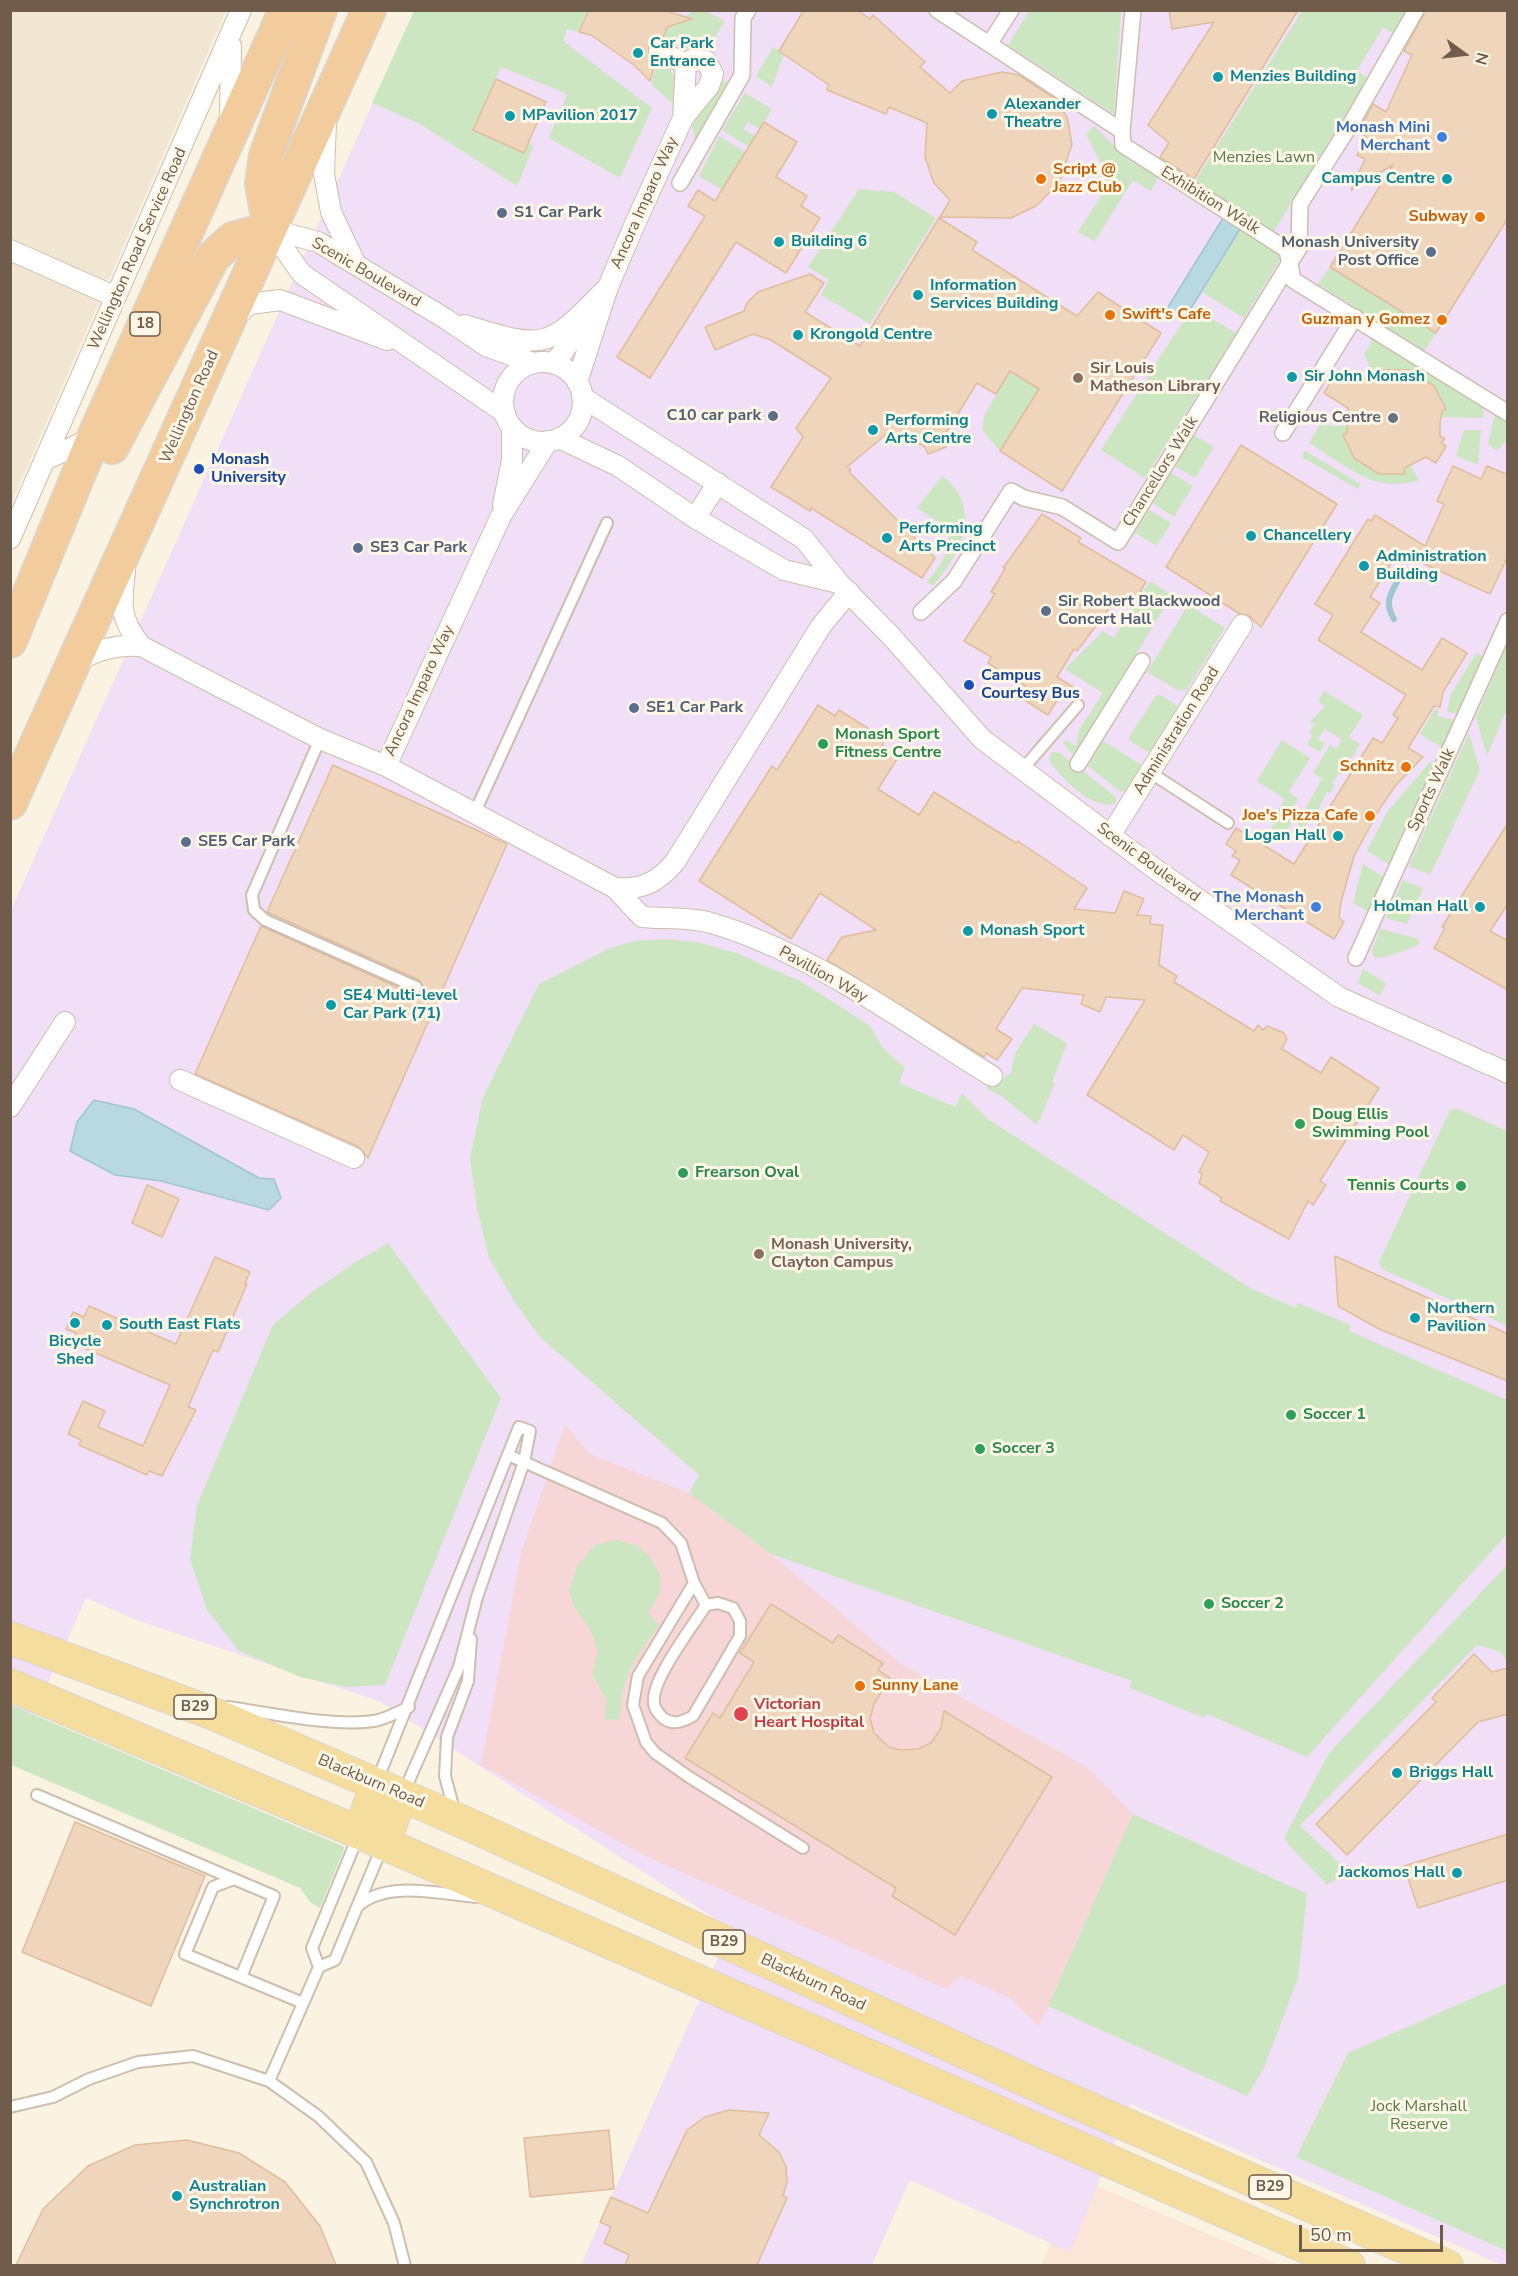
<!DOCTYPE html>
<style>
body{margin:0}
#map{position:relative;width:1518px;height:2276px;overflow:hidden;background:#faf3e2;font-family:"Nunito Sans",sans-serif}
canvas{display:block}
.frame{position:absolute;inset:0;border:12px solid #705c4a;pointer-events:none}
.north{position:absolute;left:1434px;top:24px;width:60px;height:60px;-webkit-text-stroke:4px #fef7e8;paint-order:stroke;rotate:105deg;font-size:16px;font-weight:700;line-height:24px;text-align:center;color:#705c4a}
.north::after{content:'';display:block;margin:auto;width:21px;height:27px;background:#705c4a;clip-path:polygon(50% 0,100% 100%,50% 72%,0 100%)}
.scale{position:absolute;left:1299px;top:2225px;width:144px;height:27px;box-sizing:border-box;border:3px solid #705c4a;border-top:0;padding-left:8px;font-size:18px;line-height:21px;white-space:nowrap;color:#705c4a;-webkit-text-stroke:4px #fef7e8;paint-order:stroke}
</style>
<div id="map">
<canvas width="1518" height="2276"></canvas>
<div class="frame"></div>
<div class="north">N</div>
<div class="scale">50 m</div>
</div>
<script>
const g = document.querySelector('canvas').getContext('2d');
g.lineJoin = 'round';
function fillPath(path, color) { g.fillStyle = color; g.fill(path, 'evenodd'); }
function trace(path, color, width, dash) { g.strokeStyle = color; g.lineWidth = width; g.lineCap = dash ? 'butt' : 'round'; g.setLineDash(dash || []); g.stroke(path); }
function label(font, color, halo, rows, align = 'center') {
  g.font = font + ' "Nunito Sans",sans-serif'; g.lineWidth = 6; g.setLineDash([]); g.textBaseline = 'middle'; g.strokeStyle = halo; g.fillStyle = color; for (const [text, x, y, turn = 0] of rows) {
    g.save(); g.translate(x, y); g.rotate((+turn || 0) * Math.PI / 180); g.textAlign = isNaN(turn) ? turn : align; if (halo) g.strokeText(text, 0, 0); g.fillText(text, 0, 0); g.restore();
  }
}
const residential = new Path2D(`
 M11,11h215l-215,493z`);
const commercial = new Path2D(`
 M1080,2179l200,86 -239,1z`);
const education = new Path2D(`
 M414,11h1093v2254h-5l-371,-161 -61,148 -160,-72 -38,85h-291l150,-336 -350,-227 -247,-83 -48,-21 -75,169v-857z`);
const medical = new Path2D(`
 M565,1425l25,29 99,39 82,61 130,110 186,103 46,47 -94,212 -29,-28 -49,-22 -15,13 -301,-133 -164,-91 41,-215z`);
const green = new Path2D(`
 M589,10l-10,22 -12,-3 -4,12 89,67 -32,70 -71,-40 18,-44 -66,-27 -28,63 50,23 6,-12 4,7 -16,38 -97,-62 -48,-21 42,-92z
 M693,11h13l19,10 -20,32 -44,-12 6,-14 16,-6 2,-4z
 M1029,11h92l-7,103 -106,-69z
 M1302,11h106l-14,23 -11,-7 -26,44 11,7 -95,155 -79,-50z
 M773,47l11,7 -12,33 -16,-11z
 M657,62l13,8 7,9 -4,25 -22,-20z
 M726,81l4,2 -35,56 -3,-13 28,-44z
 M745,93l27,16 -12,20 -12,-7 -5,7 12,7 -6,11 -27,-17z
 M1094,126l29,29 35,23 -7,13 -18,-11 -38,61 -17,-9 27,-43 2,-13 -21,-42z
 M719,136l26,16 -23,38 -23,-14z
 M859,189l35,3 42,26 -66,106 -49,-29 8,-15 -21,-13z
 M1240,229l43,26 -39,63 -42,-26z
 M1330,267l106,66 -12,18 -106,-67z
 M1192,307l44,26 -91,145 -44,-28z
 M1373,339l110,68v11l-42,-1 -32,-47h-26l-10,4 -9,-20z
 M1010,371l29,18 -39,62 -18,-21 3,-16z
 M1495,414l12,8v17l-10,12 -9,-7z
 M1320,425l27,1v6l-3,3 35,39h26l-1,-6 6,-3 9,15c-45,15 -73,-15 -110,-37z
 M1464,430h17l-3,35 -22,-9z
 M1194,435l20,12 -19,31 -20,-12z
 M1304,450l56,34 -2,5 -56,-32z
 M1171,473l22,13 -19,31 -22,-14z
 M942,476c42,32 19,78 -9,110l-6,-4c10,-12 32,-39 17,-55 -7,-7 -18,-13 -27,-19z
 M1148,509l23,14 -14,23 -23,-14z
 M1150,581l22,14 -98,161 -12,-14 5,-1 9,5 3,-16 24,-37 -38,-24 38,-38 11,7z
 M1188,605l37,23 -38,61 -8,2 -32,-19z
 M1507,645v64l-20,47 -11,-39z
 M1476,654l8,2 -26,58 -11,-2 4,-18z
 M1324,691l39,24 -14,22 11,7 -9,15 -2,-2 -8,18 -3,-1 -6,10 3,2 -5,7 -3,-2 -9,20 -2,-1 -17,26 -5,-3 5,-9 -1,-1 24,-45 -9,-5 17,-28 6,4 6,-9 -17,-11 -7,10 7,4 -5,9 -13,-8 6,-9 -4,-2 5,-9 -4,-2 15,-16 -7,-5z
 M1160,695l18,11 -28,47 -20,-12 -1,-4 27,-41z
 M1435,709h4l-1,7 17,4 -12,28 -23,-14z
 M1469,733l11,37 -50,105 -21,-9z
 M1282,740l28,18 -21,34 9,7 -5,8 4,2 -5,8 2,2 -11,17 -12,-8 5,-7 -3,-3 12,-19 -28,-18z
 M1103,741l37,23v6l-12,21 -7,1 -33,-26z
 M1052,752l8,1 56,44v6c-24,9 -53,-25 -67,-42z
 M1430,762l5,3 -45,100 -23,-14 20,-39z
 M1363,864l21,13 -15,35 -16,-9z
 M1403,880l20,8 -16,36 -21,-6z
 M1380,929l39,10v6l-36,13 -9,-1 -2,-6z
 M665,939l32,3 39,11 64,28 69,44 14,23 22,20 -6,15 57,24 6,-14 26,26 262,169 46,20 2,-5 53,22 -2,6 158,69v134l-200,223 -100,-43 -3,4 -74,-30 2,-7 -361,-127 -82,-61 10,-18 -159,-138 -22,-30 -29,-49 -12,-50 -7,-50 13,-61 56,-113 71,-36 25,-7z
 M1363,969l23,14 -6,13 -22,-13z
 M1034,1024l33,19 -15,39 3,2 -18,41 -36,-29 -15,-8 25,-15 4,-20z
 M1456,1108l51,23v195l-27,-13 -2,-6 -7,2 -89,-40 -3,-7 71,-152z
 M388,1243l113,155 -116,287 -39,2 -46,-10 -61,-26 -32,-41 -17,-51 7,-54 76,-180 35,-30 46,-32z
 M616,1540l22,6 13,12 9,17v18l-12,20 11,12c-24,36 -38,49 -39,94l-15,1 1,-21 -14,-24 6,-25 -9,-22 -15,-21 -5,-17 9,-25 17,-20z
 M1507,1565v95l-7,-8 -23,-7 -177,181 49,46 -22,13 -40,-42 -2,-7 44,-83z
 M11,1705l334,142 -25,61 -10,-6 -10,-14 -289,-123z
 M1133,1814l174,80 -9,85 -35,91 -16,26 -199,-90z
 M1507,1983v268l-211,-94 52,-104z`);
const water = new Path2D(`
 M1223,218l17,11 -55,89 -17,-11z
 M94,1100l40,9 125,69 15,1 7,19 -12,12 -108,-29 -46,-6 -45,-24 7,-29z`);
const stream = new Path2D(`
 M1394,619c-9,-15 -5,-23 3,-37`);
const building = new Path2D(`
 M589,10h74l29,9 -25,8 -5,13 -9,1 -4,4v12l6,6 -5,18 -16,-16 -43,-30 -12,-3z
 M804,10h53l13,9 3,-4 52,47 -5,5 30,26 12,-12 40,-9 17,3 35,23 13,19 5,27 -13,39 -23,23 -25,12 -71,-1 10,-17 -16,-17 -9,-26 2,-34 -38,-16 -3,7 -59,-24 2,-5 -50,-34z
 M1169,10h129l-104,169 -34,-22 9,-14 -21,-18 66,-103 -42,7z
 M1426,10h82v208l-72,115 -106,-66 63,-102 -42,25 14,-31 -8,-4 9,-19 -8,-4 15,-28 13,8 26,-57 -8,-4z
 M496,79l50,23 -22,51 -51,-23z
 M764,122l33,20 -21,35 31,19 -6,10 19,12 -34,55 -50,-31 -86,136 -33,-21 88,-141 -17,-10 10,-16 17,11z
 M939,218l38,24 -5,8 105,66 21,-24 63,41 -99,158 -62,-40 39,-62 -29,-18 -14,23 -19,-11 -34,55 3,9 -18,7 -4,-8 -35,-14 -42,35 4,3 -2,2 86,86 -13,20 -111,-70 -1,3 -39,-24 32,-50 -7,-9 35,-50 -60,-38 -18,-6 -38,16 -10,-23 39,-16 3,-8 11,-11 52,-18 14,9 -19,29 55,34z
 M1383,370h26l25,16 12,23 -4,2 -2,12v13l5,3 -4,4 5,3 -10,17 -10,-6 -22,11 1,6h-26l-25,-16 -11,-23 4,-2 1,-25 -24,-15 12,-21 17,10z
 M1241,445l96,59 -76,123 -13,-12 -8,-1 -74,-47z
 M1453,466l28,13 6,-13 21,9v81l-18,38 -92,-42 -28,45 10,6 -19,29 61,38 20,-32 25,15 -24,39 -3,15 -6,-1 -26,42 15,9 -27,28 -16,23 -26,48 -13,46 -2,16 5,4 -10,17 -103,-64 9,-15 -8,-4 4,-5 -10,-7 10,-16 58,36 79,-126 9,5 16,-25 -5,-3 13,-20 -88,-55 15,-25 -18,-11 53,-85 3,2 4,-6 50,31 19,-42 -7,-3z
 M1042,514l39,24 -3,4 68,40 -15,25 -14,-9 -40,53 -3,-2 -17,28 16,10 -7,12 -6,-3 -12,19 -25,-16 6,-10 -41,-26 3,-6 -27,-16 31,-47 -4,-2 14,-23 -2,-1z
 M818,705l17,11 4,-6 46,29 -3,6 17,11 -21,33 41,26 15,-23 82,51 2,-2 69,47 -13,21 41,4 9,-22 20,8 -7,16 14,1 -1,8 13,1 -4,40 18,11 -3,6 80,49 4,-6 5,5 4,-4 17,7 3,6 -5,10 39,24 10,-16 48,31 -59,93 6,4 -13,20 -5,-4 -19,38 -69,-38 2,-3 -23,-15 3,-9 -3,-2 10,-20 -26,-17 -9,15 -87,-55 58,-95 -39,-3 -6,15 -19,-8 3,-9 -62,-7 -26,41 16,10 -15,21 -11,-7 -2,4 -157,-97 15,-23 34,-7 -56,-37 -29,46 -92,-58 73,-115 5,4z
 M333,765l174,79 -139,314 -9,-11 -164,-73 66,-148 152,68 10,-3v-5l-4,-6 -152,-68z
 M1508,823v81l-18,27 18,10v49l-74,-42 11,-20 -3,-1z
 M147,1185l32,14 -17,38 -30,-14z
 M1335,1256l173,78v47l-129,-52 -41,-23z
 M215,1257l35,15 -5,11 2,1 -29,68 -5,-2 -25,57 8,3 -34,66 -13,-5 -2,4 -68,-30 2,-5 -13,-6 15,-33 22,10 -7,16 45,19 27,-61 -98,-42 4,-10 -10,-4 7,-17 11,5 5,-11 87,38z
 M771,1604l62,39 5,-8 45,28 -5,7 12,8 -16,26 -4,15 4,14 15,14 12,3 17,-1 13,-6 10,-15 3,-17 108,66 -97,158 -63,-39 4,-8 -211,-130 28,-45 7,5 34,-56 -14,-9z
 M1474,1654l18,18 16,-4v46l-30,8 -131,133 -31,-31 120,-122 -4,-4z
 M75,1822l130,54 -54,130 -129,-54z
 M1508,1834v46l-90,28 -14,-42z
 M729,2110l40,3 -10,22 20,17 7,15 1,15 -4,14 4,2 -30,67h-132l4,-10 -25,-12 7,-16 -11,-5 11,-25 37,16 39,-83 18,-13z
 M609,2130l5,59 -84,8 -6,-59z
 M187,2140l52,13 46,29 35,44 16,39h-320l27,-56 45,-43 47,-21z`);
const service = new Path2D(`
 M320,739l-68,156 2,15 11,10 151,67
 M1022,770l56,-65
 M1151,773l77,50
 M475,812l132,-289
 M508,1455l154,68 19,20 13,40 12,22
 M694,1583l-56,93 -5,29 13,37 9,11 34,24 114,71
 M718,1603l15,5 7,13v15l-47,80c-9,5 -20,10 -30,2 -4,-4 -9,-9 -9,-16 -3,-22 39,-76 52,-97z
 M228,1707c42,6 105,20 146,14 12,-2 24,-9 35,-14
 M377,1781l142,-354 11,4 -6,31 -47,135 -18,70 -56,127
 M37,1795l197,84
 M454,1810l-9,-34 2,-39 21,-56 3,-42
 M358,1906c29,-26 82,-12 118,-9
 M319,1967l-7,-19 47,-114
 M241,1977l33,-81 -40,-17 -21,8 -28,67 118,49
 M269,2081l50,-114 16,-7 47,-113
 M10,2107l43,-10 36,-18 49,-17 55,-6 76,25 49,35 48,46 28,61 11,43`);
const pedestrian = new Path2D(`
 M937,10l185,121 1,14 164,105 6,30 215,133
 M990,43l21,-33
 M1122,131l11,-121
 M680,183l62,-108 1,-57 5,-8
 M1283,433l72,-116
 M921,612l33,-31 57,-90 13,7 38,9 56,35 181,-294 1,-44 49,-77 67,-117
 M1078,764l64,-103
 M1356,958l152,-337`);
const minor = new Path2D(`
 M659,51l27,13
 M230,119l1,-73
 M326,122l-2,52 7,38 25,53
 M270,229l32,45 203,139
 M270,229l48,13 128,77 40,27 47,17
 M10,250l106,47
 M234,318l16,-14 30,-4 107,40
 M465,325c78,24 81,26 139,-34
 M503 402a40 40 0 1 1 80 0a40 40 0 1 1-80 0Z
 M554,364l32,-44
 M577,382l31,-95 26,-61 49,-108 26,-32 4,-12 -7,-13 -15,-1 -5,4 -3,54
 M582,397l222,142 35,44 53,54 90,102 173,130 184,128 169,76
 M559,438l59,28 77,52 89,52 55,13
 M45,460l49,-23
 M503,505l9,-45v-33
 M695,518l23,-35
 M10,539l231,-529
 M125,571c-4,35 -6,46 16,75
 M74,662c24,-12 41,-18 67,-16l179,93 66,27 229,122c27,2 42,-5 60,-26l146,-236 28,-34
 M386,766l115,-250 47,-75
 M1110,836l132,-211
 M615,888l27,29c22,2 48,0 69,6 102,30 191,98 281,153
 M180,1080l174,78
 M10,1107l55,-85`);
const primary = new Path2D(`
 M10,1638l199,74 252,109 584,268 402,177
 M10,1685l350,148 989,433
 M360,1833l16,-49
 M383,1844l19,-49`);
const trunk = new Path2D(`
 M270,229l-8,-45 4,-29 54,-145
 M112,447l101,-190 20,-18 37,-10
 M10,641l84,-204 192,-427
 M10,803l359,-793`);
const markers = [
 [638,53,6,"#0f9aa8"],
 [1218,77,6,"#0f9aa8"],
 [992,114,6,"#0f9aa8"],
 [510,116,6,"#0f9aa8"],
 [1442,137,6,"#3f7fe0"],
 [1041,179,6,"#e8710a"],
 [1447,179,6,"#0f9aa8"],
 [502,213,6,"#5c6f8a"],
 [1480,217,6,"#e8710a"],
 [779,242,6,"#0f9aa8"],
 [1431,252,6,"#5c6f8a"],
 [918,295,6,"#0f9aa8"],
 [1110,315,6,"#e8710a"],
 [1442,320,6,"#e8710a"],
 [798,335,6,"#0f9aa8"],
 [1292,377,6,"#0f9aa8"],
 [1078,378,6,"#8d6e63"],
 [773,416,6,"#5c6f8a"],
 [1393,418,6,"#6b7280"],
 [873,430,6,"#0f9aa8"],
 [199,469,6,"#1a4fb4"],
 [1251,536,6,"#0f9aa8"],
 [887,538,6,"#0f9aa8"],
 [358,548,6,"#5c6f8a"],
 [1364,566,6,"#0f9aa8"],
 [1046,611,6,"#5c6f8a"],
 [969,685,6,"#1a4fb4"],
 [634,708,6,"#5c6f8a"],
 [823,744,6,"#2e9e5b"],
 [1406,767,6,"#e8710a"],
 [1370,816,6,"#e8710a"],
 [1338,836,6,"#0f9aa8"],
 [186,842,6,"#5c6f8a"],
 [1316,907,6,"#3f7fe0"],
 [1480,907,6,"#0f9aa8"],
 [968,931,6,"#0f9aa8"],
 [331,1005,6,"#0f9aa8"],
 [1300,1124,6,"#2e9e5b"],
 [683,1173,6,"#2e9e5b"],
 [1461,1186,6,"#2e9e5b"],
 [759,1254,6,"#8d6e63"],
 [1415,1318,6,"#0f9aa8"],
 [75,1323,6,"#0f9aa8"],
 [107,1325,6,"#0f9aa8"],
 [1291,1415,6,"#2e9e5b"],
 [980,1449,6,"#2e9e5b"],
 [1209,1604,6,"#2e9e5b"],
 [860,1686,6,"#e8710a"],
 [741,1714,8,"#e0444e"],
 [1397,1773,6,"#0f9aa8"],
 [1457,1873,6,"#0f9aa8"],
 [177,2196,6,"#0f9aa8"]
];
const shields = [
 [145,324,30],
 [195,1707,42],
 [724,1942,42],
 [1270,2187,42]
];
const shieldNames = [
 ["18",145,324],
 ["B29",195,1707],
 ["B29",724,1942],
 ["B29",1270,2187]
];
const cultureNames = [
 ["Car Park",650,44],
 ["Entrance",650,62],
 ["Menzies Building",1230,77],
 ["Alexander",1004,105],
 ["Theatre",1004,123],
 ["MPavilion 2017",522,116],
 ["Campus Centre",1435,179,"right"],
 ["Building 6",791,242],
 ["Information",930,286],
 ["Services Building",930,304],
 ["Krongold Centre",810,335],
 ["Sir John Monash",1304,377],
 ["Performing",885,421],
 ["Arts Centre",885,439],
 ["Performing",899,529],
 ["Arts Precinct",899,547],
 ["Chancellery",1263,536],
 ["Administration",1376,557],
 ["Building",1376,575],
 ["Logan Hall",1326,836,"right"],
 ["Holman Hall",1468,907,"right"],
 ["Monash Sport",980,931],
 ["SE4 Multi-level",343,996],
 ["Car Park (71)",343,1014],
 ["Northern",1427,1309],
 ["Pavilion",1427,1327],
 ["South East Flats",119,1325],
 ["Bicycle",75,1342,"center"],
 ["Shed",75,1360,"center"],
 ["Briggs Hall",1409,1773],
 ["Jackomos Hall",1445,1873,"right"],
 ["Australian",189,2187],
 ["Synchrotron",189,2205]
];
const shopNames = [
 ["Monash Mini",1430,128],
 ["Merchant",1430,146],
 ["The Monash",1304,898],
 ["Merchant",1304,916]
];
const parkNames = [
 ["Menzies Lawn",1264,158],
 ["Jock Marshall",1419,2107],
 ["Reserve",1419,2125]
];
const foodNames = [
 ["Script @",1053,170,"left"],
 ["Jazz Club",1053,188,"left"],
 ["Subway",1468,217],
 ["Swift's Cafe",1122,315,"left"],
 ["Guzman y Gomez",1430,320],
 ["Schnitz",1394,767],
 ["Joe's Pizza Cafe",1358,816],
 ["Sunny Lane",872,1686,"left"]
];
const streetNames = [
 ["Exhibition Walk",1210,201,32],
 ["Ancora Imparo Way",645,203,-66],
 ["Wellington Road Service Road",138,249,-66],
 ["Scenic Boulevard",366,273,30],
 ["Wellington Road",190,407,-66],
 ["Chancellors Walk",1161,472,-58],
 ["Ancora Imparo Way",420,691,-65],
 ["Administration Road",1177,731,-58],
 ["Sports Walk",1432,790,-65],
 ["Scenic Boulevard",1148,863,36],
 ["Pavillion Way",823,975,29],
 ["Blackburn Road",371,1782,23],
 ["Blackburn Road",813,1983,25]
];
const serviceNames = [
 ["S1 Car Park",514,213],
 ["Monash University",1419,243,"right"],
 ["Post Office",1419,261,"right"],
 ["C10 car park",761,416,"right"],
 ["SE3 Car Park",370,548],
 ["Sir Robert Blackwood",1058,602],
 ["Concert Hall",1058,620],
 ["SE1 Car Park",646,708],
 ["SE5 Car Park",198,842]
];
const educationNames = [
 ["Sir Louis",1090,369],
 ["Matheson Library",1090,387],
 ["Monash University,",771,1245],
 ["Clayton Campus",771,1263]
];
const worshipNames = [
 ["Religious Centre",1381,418]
];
const transitNames = [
 ["Monash",211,460],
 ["University",211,478],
 ["Campus",981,676],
 ["Courtesy Bus",981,694]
];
const leisureNames = [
 ["Monash Sport",835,735],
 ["Fitness Centre",835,753],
 ["Doug Ellis",1312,1115],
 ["Swimming Pool",1312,1133],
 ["Frearson Oval",695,1173],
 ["Tennis Courts",1449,1186,"right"],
 ["Soccer 1",1303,1415],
 ["Soccer 3",992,1449],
 ["Soccer 2",1221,1604]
];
const healthNames = [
 ["Victorian",754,1705],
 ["Heart Hospital",754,1723]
];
fillPath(residential, '#f1e6d1');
fillPath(commercial, '#fae5d6');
fillPath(education, '#f0dff6');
fillPath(medical, '#f7d6d7');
fillPath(green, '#cde6c2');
fillPath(water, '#b8d8e2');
trace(water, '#9fc6d3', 1.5);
trace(stream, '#9fc6d3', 6);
fillPath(building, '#eed5bc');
trace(building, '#dfbd9d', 1.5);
trace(service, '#cdbead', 14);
trace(pedestrian, '#cdbead', 18);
trace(minor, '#cdbead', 22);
trace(primary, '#dad5d0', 34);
trace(trunk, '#dad5d0', 36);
trace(service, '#fff', 10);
trace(pedestrian, '#fff', 15);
trace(minor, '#fff', 20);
trace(primary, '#f5dd9e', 32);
trace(trunk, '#f3cc9e', 33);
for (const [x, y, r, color] of markers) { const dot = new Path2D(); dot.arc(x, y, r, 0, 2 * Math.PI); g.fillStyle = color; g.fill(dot); trace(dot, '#fef7e8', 2); }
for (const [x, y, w] of shields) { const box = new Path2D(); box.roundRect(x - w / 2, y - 12, w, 24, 4.5); g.fillStyle = '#fef7e8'; g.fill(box); trace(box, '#705c4a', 1.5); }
label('bold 15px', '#705c4a', null, shieldNames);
label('bold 16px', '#0d838f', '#fef7e8', cultureNames, 'left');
label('bold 16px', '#366cbe', '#fef7e8', shopNames, 'right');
label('16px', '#517a46', '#fef7e8', parkNames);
label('bold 16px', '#c56008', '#fef7e8', foodNames, 'right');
label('16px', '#705c4a', '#fef7e8', streetNames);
label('bold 16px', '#4e5e75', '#fef7e8', serviceNames, 'left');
label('bold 16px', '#785e54', '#fef7e8', educationNames, 'left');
label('bold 16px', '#5b616d', '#fef7e8', worshipNames, 'right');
label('bold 16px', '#164399', '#fef7e8', transitNames, 'left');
label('bold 16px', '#27864d', '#fef7e8', leisureNames, 'left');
label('bold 16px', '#be3a42', '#fef7e8', healthNames, 'left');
</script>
